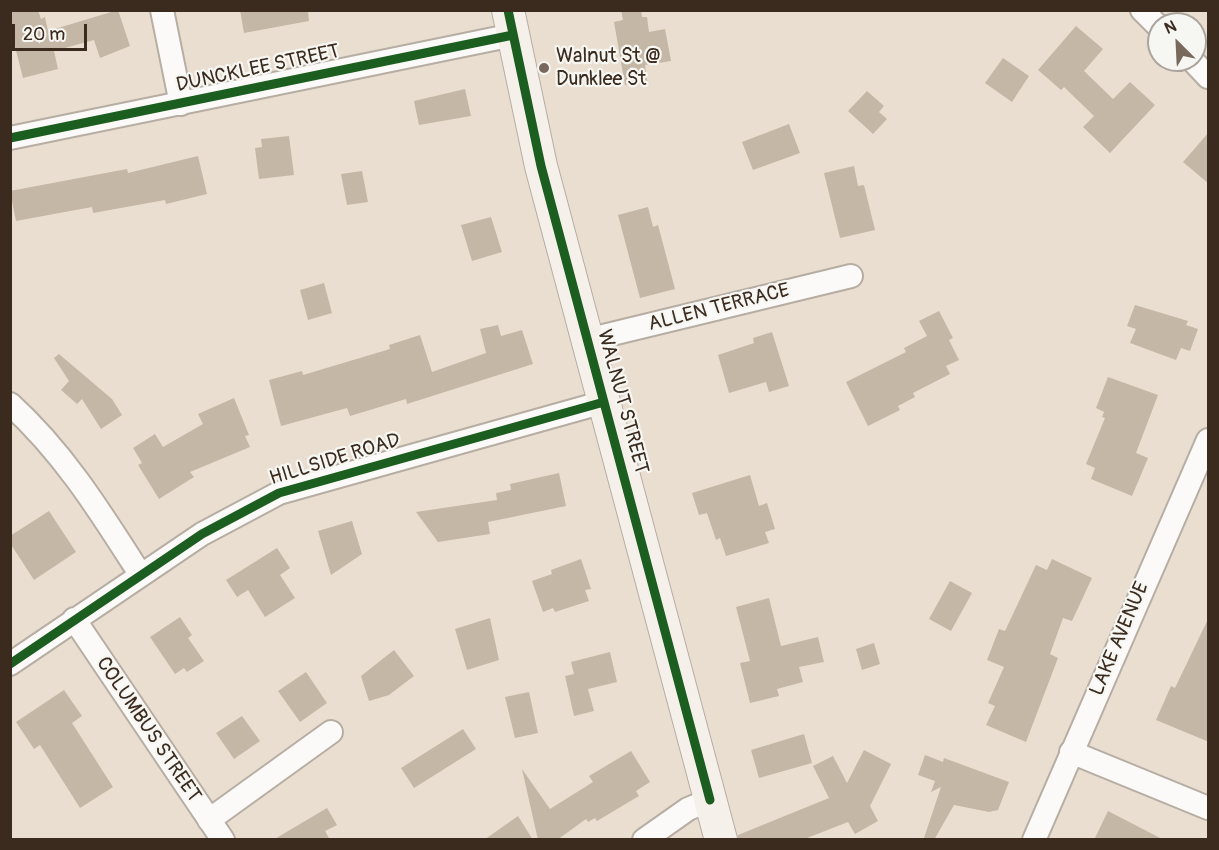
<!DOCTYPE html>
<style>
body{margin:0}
#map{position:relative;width:1219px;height:850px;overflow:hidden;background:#eaded0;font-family:Pangolin,sans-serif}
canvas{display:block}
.frame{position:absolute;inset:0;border:12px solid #3b2a1e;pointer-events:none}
.north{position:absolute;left:1147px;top:12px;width:60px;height:60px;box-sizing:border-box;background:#f6f6f2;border:2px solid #aba49d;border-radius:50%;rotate:336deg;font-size:16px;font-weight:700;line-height:24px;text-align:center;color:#3b2a1e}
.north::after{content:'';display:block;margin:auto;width:21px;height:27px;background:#78695c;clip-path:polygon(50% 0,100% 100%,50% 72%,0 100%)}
.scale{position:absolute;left:12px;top:24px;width:75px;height:27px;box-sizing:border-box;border:3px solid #3b2a1e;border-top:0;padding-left:8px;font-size:18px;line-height:21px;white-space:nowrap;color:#3b2a1e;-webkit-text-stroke:4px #f6f6f2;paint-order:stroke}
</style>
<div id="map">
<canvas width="1219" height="850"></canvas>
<div class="frame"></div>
<div class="north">N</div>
<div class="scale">20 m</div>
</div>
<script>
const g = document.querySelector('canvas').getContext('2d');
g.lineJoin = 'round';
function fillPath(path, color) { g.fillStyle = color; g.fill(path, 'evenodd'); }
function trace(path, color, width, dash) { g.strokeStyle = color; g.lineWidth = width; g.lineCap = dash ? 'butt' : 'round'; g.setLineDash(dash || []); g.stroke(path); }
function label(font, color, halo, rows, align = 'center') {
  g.font = font + ' Pangolin,sans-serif'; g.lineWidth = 4.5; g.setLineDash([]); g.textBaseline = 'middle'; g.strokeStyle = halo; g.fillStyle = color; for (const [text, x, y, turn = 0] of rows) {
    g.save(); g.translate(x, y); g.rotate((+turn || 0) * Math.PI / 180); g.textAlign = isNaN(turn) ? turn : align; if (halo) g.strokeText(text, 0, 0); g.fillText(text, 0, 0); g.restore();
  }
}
const building = new Path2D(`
 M10,10h28l3,9 4,-2 3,14 70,-21 12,36 -30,12 -6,-18 -40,11 4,18 -35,9 -13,-51z
 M240,10h68l1,11 -65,12z
 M621,10h20l1,7h5l2,15 16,-3 6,32 -26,4 2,16 -22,4 -11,-63 9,-2z
 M1076,26l27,23 -19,22 29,28 17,-17 25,23 -45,48 -27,-26 11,-11 -30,-29 -3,3 -23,-20z
 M1003,58l26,18 -17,26 -27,-19z
 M465,89l6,27 -52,9 -5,-24z
 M867,91l17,15 -5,6 8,7 -14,15 -25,-23z
 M789,124l11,29 -47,17 -11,-28z
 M1209,132v52l-26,-22z
 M289,136l5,39 -35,4 -4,-31 7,-1 -1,-8z
 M198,156l9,38 -41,10 -1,-4 -72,13 -1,-6 -76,14 -6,-30 117,-22 1,4z
 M854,166l4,20 6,-1 11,45 -35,8 -16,-65z
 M362,171l6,31 -21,3 -6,-31z
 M648,207l5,20 5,-2 17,64 -35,9 -22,-83z
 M491,217l11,35 -30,9 -11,-36z
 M324,283l8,30 -24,7 -8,-30z
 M1135,305l53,16 -2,4 12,4 -8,22 -9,-3 -5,12 -46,-17 6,-14 -9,-3z
 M939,311l14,27 -4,2 10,20 -13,6 4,8 -37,19 2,4 -17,9 2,4 -32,16 -22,-44 60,-30 -2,-4 23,-12 -8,-15z
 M498,325l3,11 21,-6 11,34 -126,40 -1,-5 -56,17 -3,-8 -66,18 -12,-46 33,-9 1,4 87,-26 -1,-4 31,-10 12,37 54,-19 -6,-24z
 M772,332l17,54 -20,6 -3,-10 -37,11 -11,-38 36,-12 -1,-5z
 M59,354l53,45 10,16 -21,14 -19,-30 -5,5 -16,-14 8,-9 -15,-23z
 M1108,377l50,18 -22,58 12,5 -16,38 -41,-17 4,-11 -9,-4 19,-46 -3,-1 2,-5 -8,-4z
 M234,398l15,37 -4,1 5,11 -60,25 4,5 -35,22 -21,-34 4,-2 -9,-15 22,-14 8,13 40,-23 -5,-10z
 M559,473l7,33 -78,16 2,12 -52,8 -22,-30 81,-12 -1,-7 15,-3 -1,-6z
 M750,475l9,31 8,-3 8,26 -10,3 4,11 -43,13 -6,-18 -4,2 -9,-27 -8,2 -7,-22z
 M49,511l27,41 -42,28 -24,-37v-7z
 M352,521l10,33 -31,21 -13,-44z
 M277,548l13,20 -10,7 15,23 -30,19 -17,-27 -11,7 -11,-17z
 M581,559l10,30 -6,1 4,11 -34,11 -2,-4 -10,4 -11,-31 20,-7 -1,-4z
 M1052,559l40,19 -20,43 -9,-3 -13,36 8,4 -32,84 -40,-17 9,-19 -7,-3 16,-36 -17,-7 12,-31 6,2 31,-66 11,5z
 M950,581l22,12 -21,38 -22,-12z
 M769,598l12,48 37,-9 6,25 -25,5 4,15 -26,7 2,7 -29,7 -10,-40 10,-2 -14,-54z
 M180,617l12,18 -4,3 16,23 -17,11 -3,-4 -9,6 -25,-37z
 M1209,617v125l-53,-22 15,-34 4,2z
 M490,618l9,42 -32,10 -12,-41z
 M874,643l6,21 -18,6 -6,-21z
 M394,650l20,26 -25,19 -20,6 -8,-25z
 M610,652l7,30 -29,7 6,22 -20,5 -9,-40 9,-2 -3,-12z
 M306,672l21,31 -27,19 -22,-31z
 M64,690l18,26 -10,7 41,64 -33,21 -40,-63 -6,4 -18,-27z
 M529,692l9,41 -23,5 -10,-41z
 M242,716l18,25 -26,18 -18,-26z
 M463,729l13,20 -62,39 -13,-20z
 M804,734l8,29 -53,15 -8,-28z
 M864,750l27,14 -21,42 8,15 -23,13 -7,-12 -46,18h-64v-5l91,-37 -16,-32 20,-10 14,27z
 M631,751l19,31 -14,9 3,5 -42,25 -2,-3 -7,4 -2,-3 -29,21h-19l-16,-71 28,40 43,-27 -4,-6z
 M925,755l18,7 1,-4 65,24 -11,28 -9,2 -35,-7 -20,35 -10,-2 17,-51 -10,5 4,-11 -17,-6z
 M327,808l10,17 -12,6 5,9h-57z
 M1108,811l56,29h-70z
 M518,816l15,24h-49z`);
const street = new Path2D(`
 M162,10l19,94
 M1142,10l17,17
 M1192,60l16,17
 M10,138l503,-103
 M587,340l264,-64
 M10,404c54,49 91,109 130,170
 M74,619l149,221
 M10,664l192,-130 77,-41 325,-91
 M1071,752l137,56
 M209,820l122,-88
 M644,840l44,-31 22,-9
 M1034,840l174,-400`);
const secondary = new Path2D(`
 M508,10l33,156 180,674`);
const cycleway = new Path2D(`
 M508,10l33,156 169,634
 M10,138l503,-103
 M10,664l192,-130 77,-41 325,-91`);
const markers = [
 [544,68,6,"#78695c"]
];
const poiNames = [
 ["Walnut St @",556,57],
 ["Dunklee St",556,80]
];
const streetNames = [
 ["DUNCKLEE STREET",258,69,-12],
 ["ALLEN TERRACE",719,308,-14],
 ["WALNUT STREET",622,402,75],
 ["HILLSIDE ROAD",335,460,-17],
 ["LAKE AVENUE",1120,639,-67],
 ["COLUMBUS STREET",148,730,56]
];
fillPath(building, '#c5b7a5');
trace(street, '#b6ada3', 26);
trace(secondary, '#b6ada3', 34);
trace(street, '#fcfaf8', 22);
trace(secondary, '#f5f1ea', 32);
trace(cycleway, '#1b5e20', 9);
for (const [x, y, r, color] of markers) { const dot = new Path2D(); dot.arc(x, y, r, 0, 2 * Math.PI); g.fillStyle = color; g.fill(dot); trace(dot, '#f6f6f2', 2); }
label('20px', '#3b2a1e', '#f6f6f2', poiNames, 'left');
label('20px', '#3b2a1e', '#f6f6f2', streetNames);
</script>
